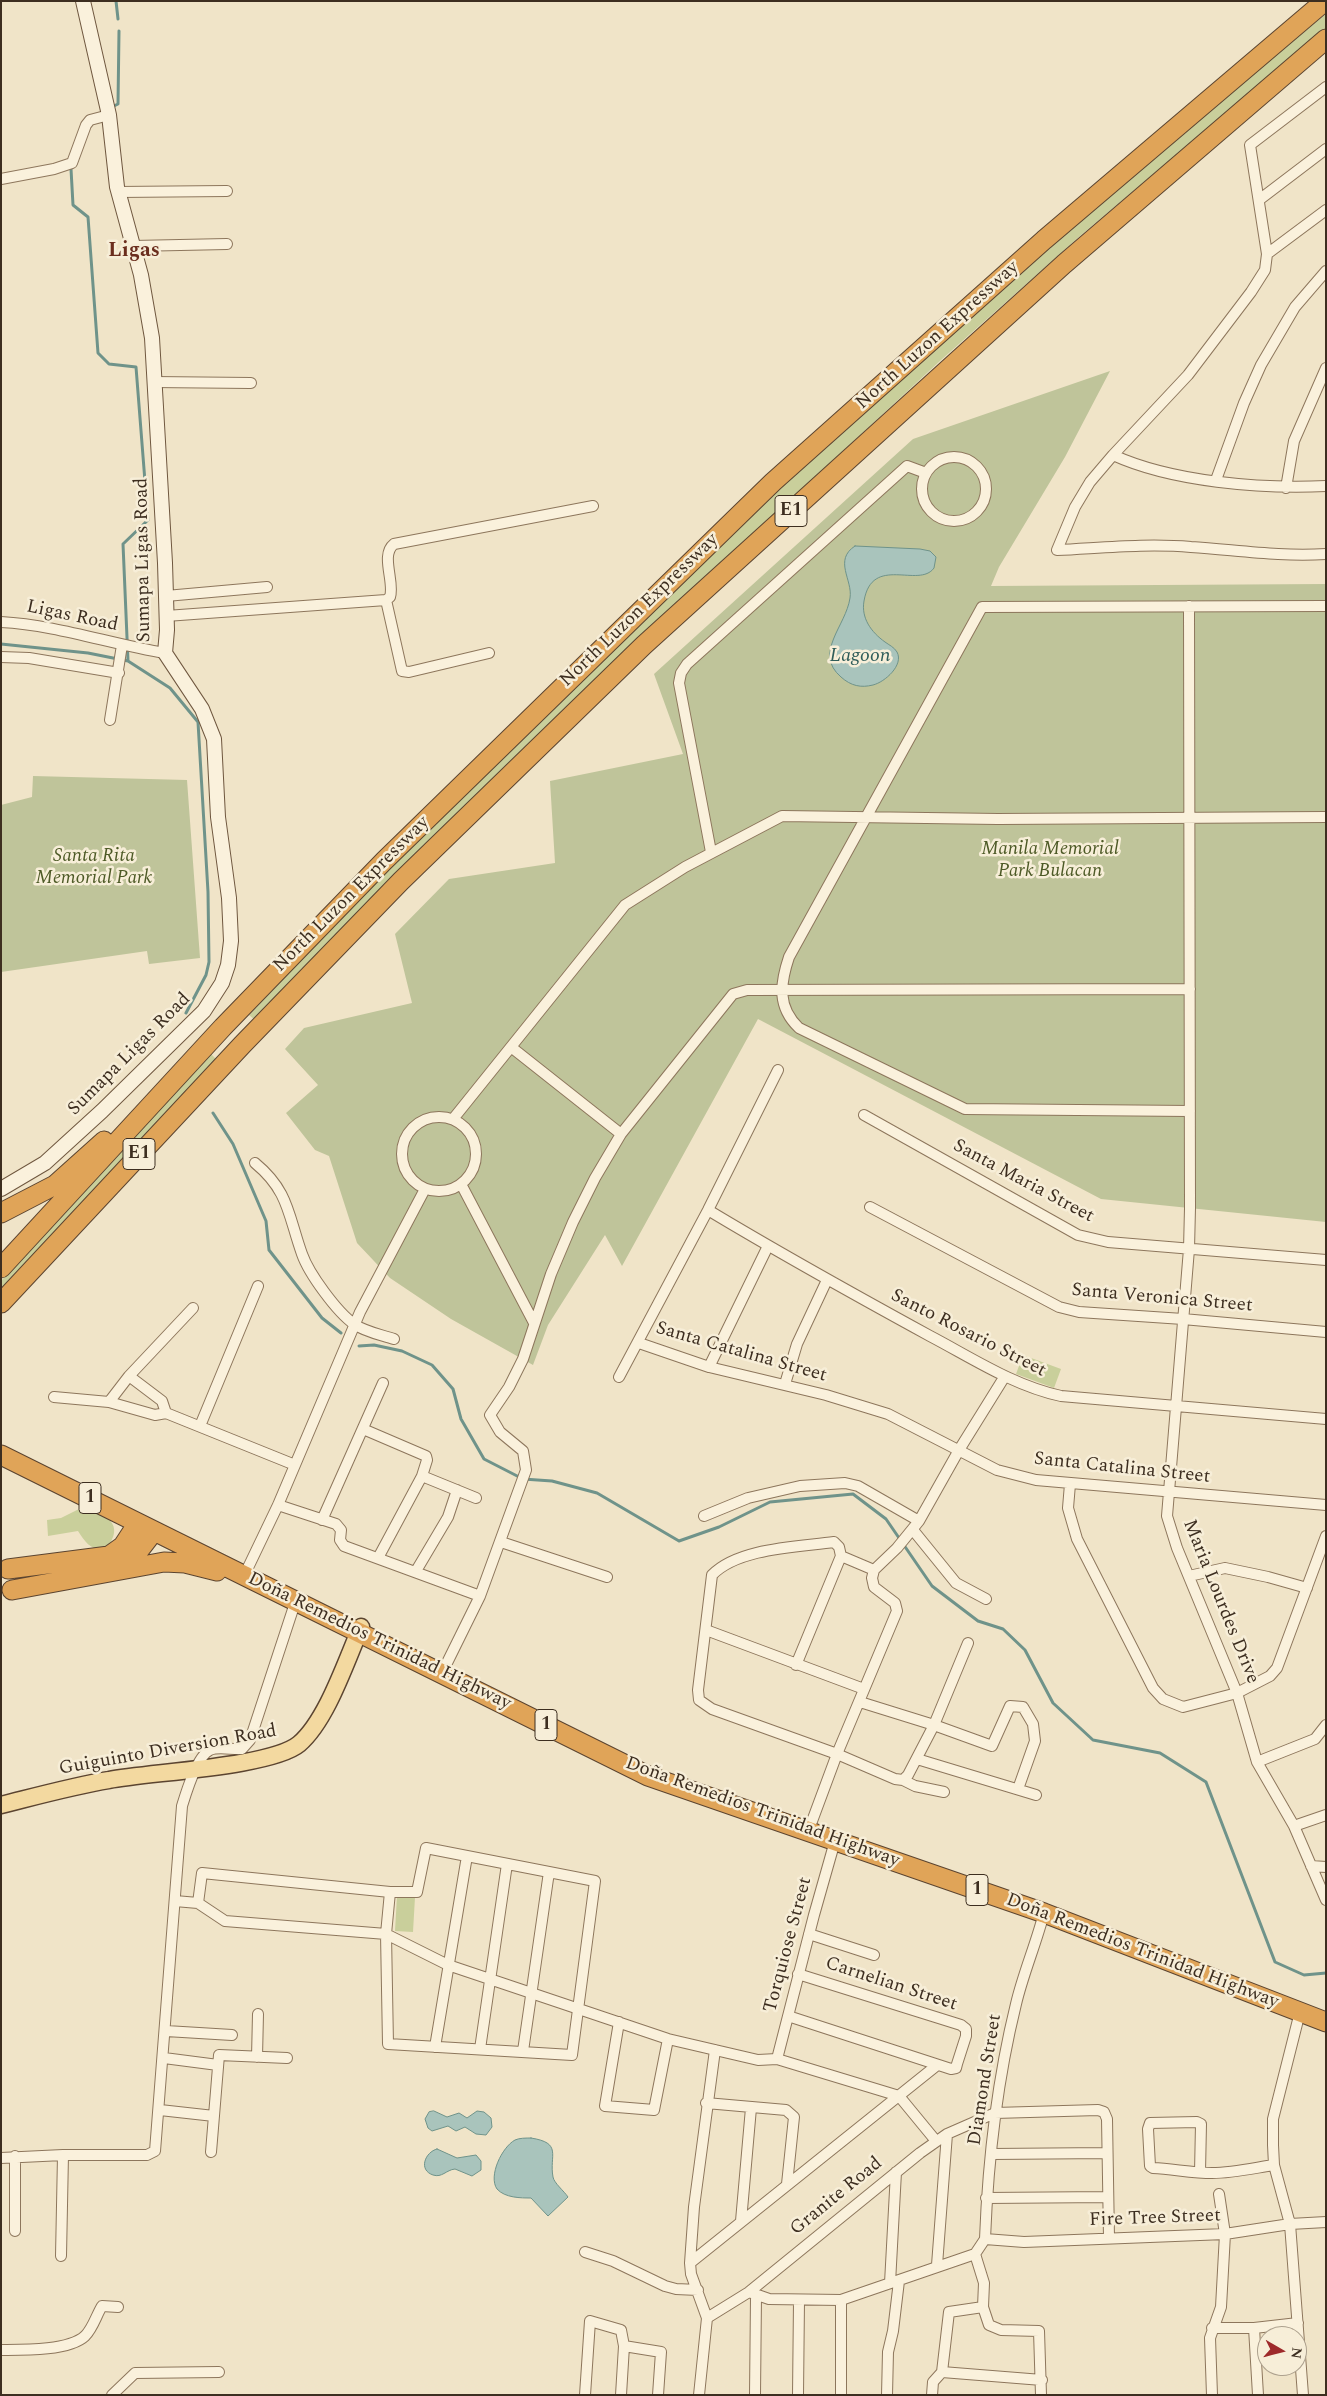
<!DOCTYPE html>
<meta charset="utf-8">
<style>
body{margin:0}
#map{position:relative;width:1327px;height:2396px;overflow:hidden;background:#f0e4c8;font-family:Spectral,serif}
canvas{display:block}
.frame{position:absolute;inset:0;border:2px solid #3d2e20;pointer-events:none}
.north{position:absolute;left:1257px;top:2326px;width:50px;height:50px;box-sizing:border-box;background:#f7eed8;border:1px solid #ada18e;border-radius:50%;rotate:98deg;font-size:14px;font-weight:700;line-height:20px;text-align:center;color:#3d2e20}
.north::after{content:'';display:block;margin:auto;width:18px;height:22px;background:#9e2a2b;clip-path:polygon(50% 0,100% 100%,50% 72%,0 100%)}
</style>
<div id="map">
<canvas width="1327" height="2396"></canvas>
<div class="frame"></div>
<div class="north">N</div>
</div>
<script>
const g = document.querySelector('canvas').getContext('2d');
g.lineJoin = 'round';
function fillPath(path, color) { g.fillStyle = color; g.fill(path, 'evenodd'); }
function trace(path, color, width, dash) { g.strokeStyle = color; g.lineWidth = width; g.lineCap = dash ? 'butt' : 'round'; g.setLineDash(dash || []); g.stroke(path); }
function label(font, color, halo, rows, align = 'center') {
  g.font = font + ' Spectral,serif'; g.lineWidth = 5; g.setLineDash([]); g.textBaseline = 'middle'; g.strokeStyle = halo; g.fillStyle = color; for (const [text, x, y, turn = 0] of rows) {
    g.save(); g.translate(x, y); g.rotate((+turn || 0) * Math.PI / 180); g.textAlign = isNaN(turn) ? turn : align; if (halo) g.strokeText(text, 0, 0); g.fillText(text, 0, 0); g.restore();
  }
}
const green = new Path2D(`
 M1326,14v14l-246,208 -139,124 -153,142 -532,519 -7,-6 191,-201 335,-322 331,-298z
 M211,1054l8,8 -218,234v-15z
 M1023,1355l38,14 -7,19 -38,-14z
 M85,1506c21,9 41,18 21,43 -15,2 -20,-6 -28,-18l-30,5 -1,-16 14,-2z
 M397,1896l18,1 -2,35 -18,-1z`);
const cemetery = new Path2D(`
 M1110,371l-45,86 -66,110 -8,19 335,-2v638l-225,-23 -343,-180 -136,247 -17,-31 -57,90 -15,40 -82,-46 -61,-41 -33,-35 -28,-87 -14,-6 -29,-37 32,-28 -33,-36 19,-21 108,-25 -17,-69 54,-55 106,-16 -5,-82 133,-27 -29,-80 259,-235z
 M33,776l154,4 13,178 -51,6 -2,-13 -146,21v-167l31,-8z`);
const water = new Path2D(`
 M855,546l65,3 10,2 6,6 -2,11c-15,21 -62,-14 -70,33 -3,17 7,31 21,41 4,3 9,5 12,10 7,13 -12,30 -24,33 -12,3 -22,1 -32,-8 -28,-24 5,-51 9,-79 3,-18 -17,-38 5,-52z
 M434,2111l13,6 12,-4 8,5 10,-7 7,1 7,6 1,9 -6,8 -10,-1 -11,-7 -9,4 -8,-5 -16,5 -4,-3 -3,-9 4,-7z
 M531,2138c32,5 18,17 22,39 1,6 11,14 15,20l-20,19 -17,-18c-10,0 -26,0 -34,-9 -9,-13 5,-42 18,-49 4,-2 11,-2 16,-2z
 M437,2149l20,9 19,-3 5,6v9l-9,6 -17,-7c-9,1 -13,9 -22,6 -15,-5 -8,-23 4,-26z`);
const stream = new Path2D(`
 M116,1l2,18
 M112,107l6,-3 1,-73
 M71,169l2,36 15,12 10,136 11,11 27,3 12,153 -25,24 5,117
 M1,644l87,9 40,8 42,27 28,34 10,170 1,70 -3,13 -20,38
 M213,1113l20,31 33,77 3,29 53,68 19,15
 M359,1346l15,-1 28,6 30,14 21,24 8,30 23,40 39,20 29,2 45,12 82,48 40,-14 51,-25 83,-8 33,25 46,67 46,35 25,8 22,21 28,53 40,37 67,13 46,29 69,180 29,13 22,-2`);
const street = new Path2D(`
 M1326,87l-76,58 17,109 -2,16 -14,22 -63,83 -75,80 -23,27 -15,25 -18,43c44,-2 89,-7 134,-3 46,3 89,10 135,7
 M1,179l53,-10 18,-6 14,-38 4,-5 19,-5
 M118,192l109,-1
 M1259,200l67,-51
 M133,246l94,-2
 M1267,254l59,-44
 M153,382l98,1
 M1113,455c59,27 148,34 213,31
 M922 489a32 32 0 1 1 64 0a32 32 0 1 1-64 0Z
 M1216,480l28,-77 17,-38 34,-58 31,-36
 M1286,488l8,-47 32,-73
 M166,596l101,-9
 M386,600l16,71 7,1 80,-19
 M1189,606l1,602 -1,41 -22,267 10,32 60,145 20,69 37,64 32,74
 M166,616l220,-16 4,-3c5,-15 -10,-42 4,-53l199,-38
 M1,622c56,3 109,22 164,31
 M1,657l28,1 90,15
 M110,720l12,-75
 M711,852l-32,-169 2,-10 6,-9 220,-198 19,7
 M511,1047l110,87
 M1190,1111l-225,-2 -166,-81c-22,-21 -19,-44 -10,-71l193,-350 344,-1
 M864,1115l214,120 30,7 218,18
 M402 1154a37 37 0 1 1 74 0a37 37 0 1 1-74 0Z
 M453,1119l172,-214 60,-38 97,-51 216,3 328,-2
 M255,1163c34,28 33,52 47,91 7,20 35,58 52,70 11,8 28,11 40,15
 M461,1184l73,139
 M870,1207l189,100 20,5 104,7 143,13
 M708,1210c73,44 147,85 222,126 42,22 84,50 131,60l265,23
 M639,1343l70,24 117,28 62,19 109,56 39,10 290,25
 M709,1367l59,-121
 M129,1376l33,25 4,12
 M619,1377l89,-167 70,-140
 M785,1384l12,-40 30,-64
 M54,1397l55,5 46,13 11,-2 129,52
 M109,1402l20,-26 64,-68
 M200,1426l58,-140
 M363,1429l63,27 1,4 -5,16 -44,82
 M422,1476l54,22
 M1070,1484l-2,24 9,31 76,149 10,11 20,8 54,-14 33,-17 7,-8 49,-132
 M278,1505l58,19 5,6 -1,10 4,6 136,50
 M704,1516l44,-18 52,-12 45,-3 13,3 61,35
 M322,1520l61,-137
 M913,1530l43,53 30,16
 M501,1542l106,35
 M841,1556l33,14
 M416,1571l32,-54 9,-27
 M244,1576l34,-71 82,-193 65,-123
 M1189,1576l36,-8 43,9 39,11
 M706,1630l158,59
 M796,1665l45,-109 -2,-9 -5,-5c-37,5 -96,6 -122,33l-14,115 1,10 13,9 125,45 58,25 8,1 5,-5 26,-50 34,-82
 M442,1673l38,-77 46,-126 -3,-19 -23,-19 -10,-17 19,-28 14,-28 28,-85 22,-52 22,-44 26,-44 112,-140 14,-4 443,-1
 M860,1702l74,23 58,21 18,-40 13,1 10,17 2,17 -17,48
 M917,1759l119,36
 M1257,1762l58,-23 11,-14
 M903,1780l12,6 29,6
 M1294,1826l32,-11
 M808,1832l29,-78 60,-143 -2,-8 -21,-16 -2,-9 2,-8 23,-22 22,-27 40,-71 46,-74
 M1311,1866l15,1
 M175,1901l23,2 27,18 161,13 62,31 220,74 90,21 19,-1 122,37
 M198,1903l4,-30 188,19h27l9,-44 169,33 -23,174 -184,-11 -2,-110 4,-42
 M809,1934l65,21
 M1300,2012l-27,107v26l1,20 16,59 13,171
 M788,2016l163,53 5,-1 1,-4 9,-28v-7l-5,-4 -163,-51
 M619,2022l-14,84 49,4 14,-71
 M166,2031l66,4
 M435,2047l32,-191
 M480,2049l27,-185
 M523,2051l26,-179
 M257,2057l1,-43
 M164,2058l54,7
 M777,2059l37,-144 21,-74
 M899,2096l37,45
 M706,2103l80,7 8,7 -7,67
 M160,2110l54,6
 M211,2152l8,-97 68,3
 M992,2154l115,-1
 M1,2158l62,-3h84l8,-4 27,-345c4,-13 15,-50 28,-56 8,-4 23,0 32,-1l8,-9 46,-140
 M1200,2172l1,-48 -4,-2 -47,1 -2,6 2,37 3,2c20,1 40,5 59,5 21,0 42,-5 62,-8
 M986,2198l122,-1
 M741,2221l10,-113
 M15,2231v-75
 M985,2239l39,3 201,-8 65,-10 36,-2
 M585,2252l28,9 52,25 11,3 22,1
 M975,2254l10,-15c3,-79 12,-158 31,-235 7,-30 20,-60 28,-91
 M975,2254l9,29 -1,24 6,18 12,5 38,1 2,64
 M61,2256l2,-101
 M690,2263l246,-197
 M937,2265l10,-131
 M890,2283l6,-111
 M749,2292l20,7 72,1 134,-46
 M707,2318l42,-26 171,-139 27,-19 48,-21 103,-3 6,2 3,7 2,119
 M1212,2328h42l44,-5
 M1254,2328l4,67
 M1,2350c21,0 68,1 84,-14 8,-8 11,-20 17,-30l16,1
 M942,2372l100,8
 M112,2395l23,-22 84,-1
 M585,2395l5,-74 31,9 3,16 37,6 -3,43
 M621,2395l3,-49
 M699,2395l8,-77 -16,-44 -1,-11 4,-56 21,-157
 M755,2395l1,-99
 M798,2395l1,-94
 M841,2395v-95
 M887,2395l1,-43 5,-21 6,-50
 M932,2395l1,-13 9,-10 7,-60 34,-5
 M1212,2395l-2,-57 11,-31 4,-73 -6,-40`);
const secondary = new Path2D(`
 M1,1189l44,-26 57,-52 102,-100 18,-28 6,-18 3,-24 -2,-43 -11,-81 -4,-78 -12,-30 -37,-56 2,-23 -2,-67 -13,-225 -11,-63 -24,-88 -8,-72 -26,-114`);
const primary = new Path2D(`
 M1,1805c36,-9 72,-19 108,-25 41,-8 162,-13 190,-36 28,-24 47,-83 62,-117`);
const highway = new Path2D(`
 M1,1213l54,-28 49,-44
 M1,1268l222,-241 161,-166 389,-379 271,-242 281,-239
 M1,1303l241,-258 159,-164 243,-236 420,-381 262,-225
 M1,1455l647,321 396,137 282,109
 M117,1568l20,-15 17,-22
 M8,1569l101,-13 14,-10 15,-23
 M12,1590l152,-28 21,1 32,8`);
const shields = [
 [791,511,32],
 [139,1154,32],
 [90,1498,22],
 [546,1725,22],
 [977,1890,22]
];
const shieldNames = [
 ["E1",791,511],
 ["E1",139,1154],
 ["1",90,1498],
 ["1",546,1725],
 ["1",977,1890]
];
const streetNames = [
 ["North Luzon Expressway",938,336,-42],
 ["Sumapa Ligas Road",144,560,-91],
 ["North Luzon Expressway",640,611,-44],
 ["Ligas Road",72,617,12],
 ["North Luzon Expressway",352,895,-45],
 ["Sumapa Ligas Road",130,1055,-45],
 ["Santa Maria Street",1023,1182,28],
 ["Santa Veronica Street",1162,1299,5],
 ["Santo Rosario Street",968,1334,27],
 ["Santa Catalina Street",741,1353,16],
 ["Santa Catalina Street",1122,1469,6],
 ["Maria Lourdes Drive",1220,1602,68],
 ["Doña Remedios Trinidad Highway",379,1642,26],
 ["Guiguinto Diversion Road",168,1751,-10],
 ["Doña Remedios Trinidad Highway",762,1813,20],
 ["Torquiose Street",789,1945,-75],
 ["Doña Remedios Trinidad Highway",1142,1952,21],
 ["Carnelian Street",891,1985,18],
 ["Diamond Street",986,2080,-81],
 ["Granite Road",837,2197,-39],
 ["Fire Tree Street",1155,2219,-2]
];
const parkNames = [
 ["Manila Memorial",1050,850],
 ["Park Bulacan",1050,872],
 ["Santa Rita",94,857],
 ["Memorial Park",94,879]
];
const waterNames = [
 ["Lagoon",860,657]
];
const quarterNames = [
 ["Ligas",134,252]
];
fillPath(green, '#c9cf9b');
fillPath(cemetery, '#bfc49a');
fillPath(water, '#a9c4bc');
trace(water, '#6f938a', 1);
trace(stream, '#6f938a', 3);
trace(street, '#8d765c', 12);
trace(secondary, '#6f573f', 16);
trace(primary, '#5b4430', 19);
trace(highway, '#5b4430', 21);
trace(street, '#faf1dc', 10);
trace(secondary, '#faf1dc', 14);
trace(primary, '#f3d9a0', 16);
trace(highway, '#e0a458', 19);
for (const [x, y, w] of shields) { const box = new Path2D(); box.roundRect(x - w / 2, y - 15.5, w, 31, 4); g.fillStyle = '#f7eed8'; g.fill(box); trace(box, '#3d2e20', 1); }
label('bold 18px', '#3d2e20', null, shieldNames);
label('19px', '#3d2e20', '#f7eed8', streetNames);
label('italic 19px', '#4d5a26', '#f7eed8', parkNames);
label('italic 20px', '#2f5d5a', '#f7eed8', waterNames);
label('bold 21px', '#6b2e1e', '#f7eed8', quarterNames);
</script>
